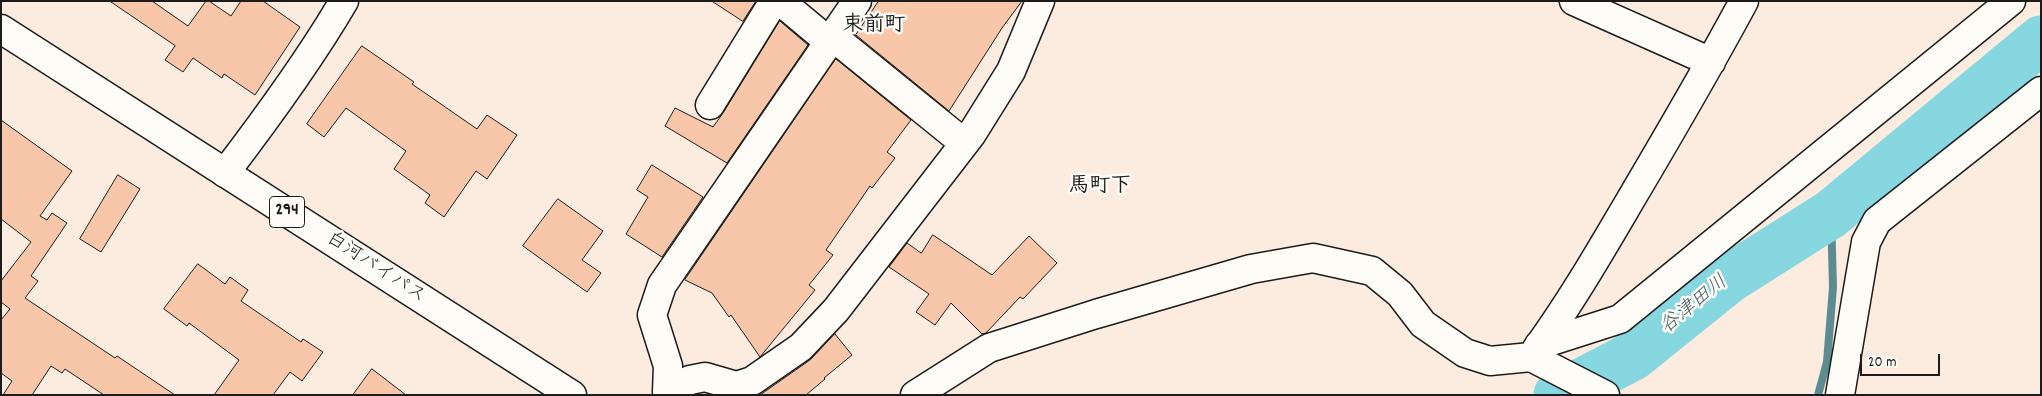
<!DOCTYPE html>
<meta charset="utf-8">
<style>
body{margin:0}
#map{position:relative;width:2042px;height:396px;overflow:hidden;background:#fcecdf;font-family:Dekko,sans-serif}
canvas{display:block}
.frame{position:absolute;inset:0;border:2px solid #1c1c1c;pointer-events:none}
.scale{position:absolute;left:1860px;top:354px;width:80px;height:22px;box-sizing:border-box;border:2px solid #1c1c1c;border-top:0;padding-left:6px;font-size:15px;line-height:18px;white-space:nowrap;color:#1c1c1c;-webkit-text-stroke:4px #fdfcf7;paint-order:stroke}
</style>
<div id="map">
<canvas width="2042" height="396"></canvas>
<div class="frame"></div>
<div class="scale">20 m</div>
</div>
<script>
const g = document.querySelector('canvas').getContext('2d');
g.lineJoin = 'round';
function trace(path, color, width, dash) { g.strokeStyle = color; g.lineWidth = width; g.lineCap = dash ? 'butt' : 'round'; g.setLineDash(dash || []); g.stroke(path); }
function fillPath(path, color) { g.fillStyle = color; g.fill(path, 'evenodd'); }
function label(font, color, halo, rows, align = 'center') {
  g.font = font + ' Dekko,"Klee One",sans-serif'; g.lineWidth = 5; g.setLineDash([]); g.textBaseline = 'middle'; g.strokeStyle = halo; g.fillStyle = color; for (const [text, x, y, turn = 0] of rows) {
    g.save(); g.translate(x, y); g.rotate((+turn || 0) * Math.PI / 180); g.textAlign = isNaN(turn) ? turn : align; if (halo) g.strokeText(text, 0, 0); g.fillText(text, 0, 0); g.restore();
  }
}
const stream = new Path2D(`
 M1818,395l9,-33 6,-75 -2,-73`);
const river = new Path2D(`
 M1558,395l75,-39 97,-78 101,-64 210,-174`);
const building = new Path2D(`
 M110,1h42l36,25 18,-25h3l22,15 10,-15h22l37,26 -45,68 -31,-21 -2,4 -29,-20 -10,14 -18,-12 10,-14z
 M712,1h44l-13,20z
 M879,1h143l-20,27 -53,83 -93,-76z
 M780,21l28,24 -81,118 -62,-37 10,-18 38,19 10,-14z
 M362,46l52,36 -2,2 65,45 10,-14 30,20 -30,44 -11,-8 -32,46 -19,-14 5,-8 -36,-26 12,-18 -60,-43 -22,29 -17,-13z
 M836,59l75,61 -24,32 8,6 -23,30 -2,-2 -44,64 7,5 -24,30 6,5 -55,67 -29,-42 -2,2 -17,-24 -27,-13z
 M1,120l71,51 -32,45 7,4 5,-7 15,10 -36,53 7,5 -13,17 90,60 2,-2 58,39h-71l-39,-26 -3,4 -11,-7 -19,29h-29l9,-14 -11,-8v-53l9,-11 -9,-7v-21l30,-39 -30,-23z
 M652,165l51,32 -41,60 -36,-23 22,-37 -11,-7z
 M118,175l22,14 -39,63 -21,-13z
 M558,199l45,32 -21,29 19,13 -14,19 -64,-46z
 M933,235l59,40 37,-39 28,27 -34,36 -3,-2 -34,36 -4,1 -31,-31 -16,22 -19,-13 13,-18 -40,-27 18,-24 14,10z
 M198,264l27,20 5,-7 18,13 -7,11 60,41 2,-3 20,13 -21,29 -12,-9 -17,23h-59l25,-35 -50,-37 -2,3 -23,-17z
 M835,334l17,21 -28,23 1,1 -19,16h-46l50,-35z
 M372,369l34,26h-53z`);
const minor = new Path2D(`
 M780,1l48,40
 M857,1l-195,284 -10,30 16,51 -1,26 23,-12 15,-3 31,9 16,-5 49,-34 35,-37 135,-175 40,-64 29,-70
 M1574,1l137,61
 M832,36l132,107
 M710,105l64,-104
 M225,173c42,-55 84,-112 119,-172
 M1539,345l81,-26 391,-318
 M1536,350c35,-48 65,-100 95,-151 39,-66 77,-131 113,-198
 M915,395l74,-47 107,-34 155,-45 62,-11 59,13 28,23 23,30 42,29 25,8 41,-4 74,38
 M1840,395l26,-153 11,-21 164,-130`);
const trunk = new Path2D(`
 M1,29l571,366`);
const shields = [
 [287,212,35]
];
const shieldNames = [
 ["294",287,212]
];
const streetNames = [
 ["白河バイパス",375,269,33]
];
const waterNames = [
 ["谷津田川",1695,306,-39]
];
const quarterNames = [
 ["束前町",874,27],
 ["馬町下",1100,188]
];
trace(stream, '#5c8c92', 8);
trace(river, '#86d7e0', 49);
fillPath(building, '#f8c6a8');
trace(building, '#1c1c1c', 1);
trace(minor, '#1c1c1c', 31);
trace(trunk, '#1c1c1c', 31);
trace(minor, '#fdfcf7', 28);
trace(trunk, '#fdfcf7', 28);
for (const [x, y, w] of shields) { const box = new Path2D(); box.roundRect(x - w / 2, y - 15.5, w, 31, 4); g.fillStyle = '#fdfcf7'; g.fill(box); trace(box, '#1c1c1c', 1); }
label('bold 18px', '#1c1c1c', null, shieldNames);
label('19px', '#1c1c1c', '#fdfcf7', streetNames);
label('italic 20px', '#415d61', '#fdfcf7', waterNames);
label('bold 21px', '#1c1c1c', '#fdfcf7', quarterNames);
</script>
